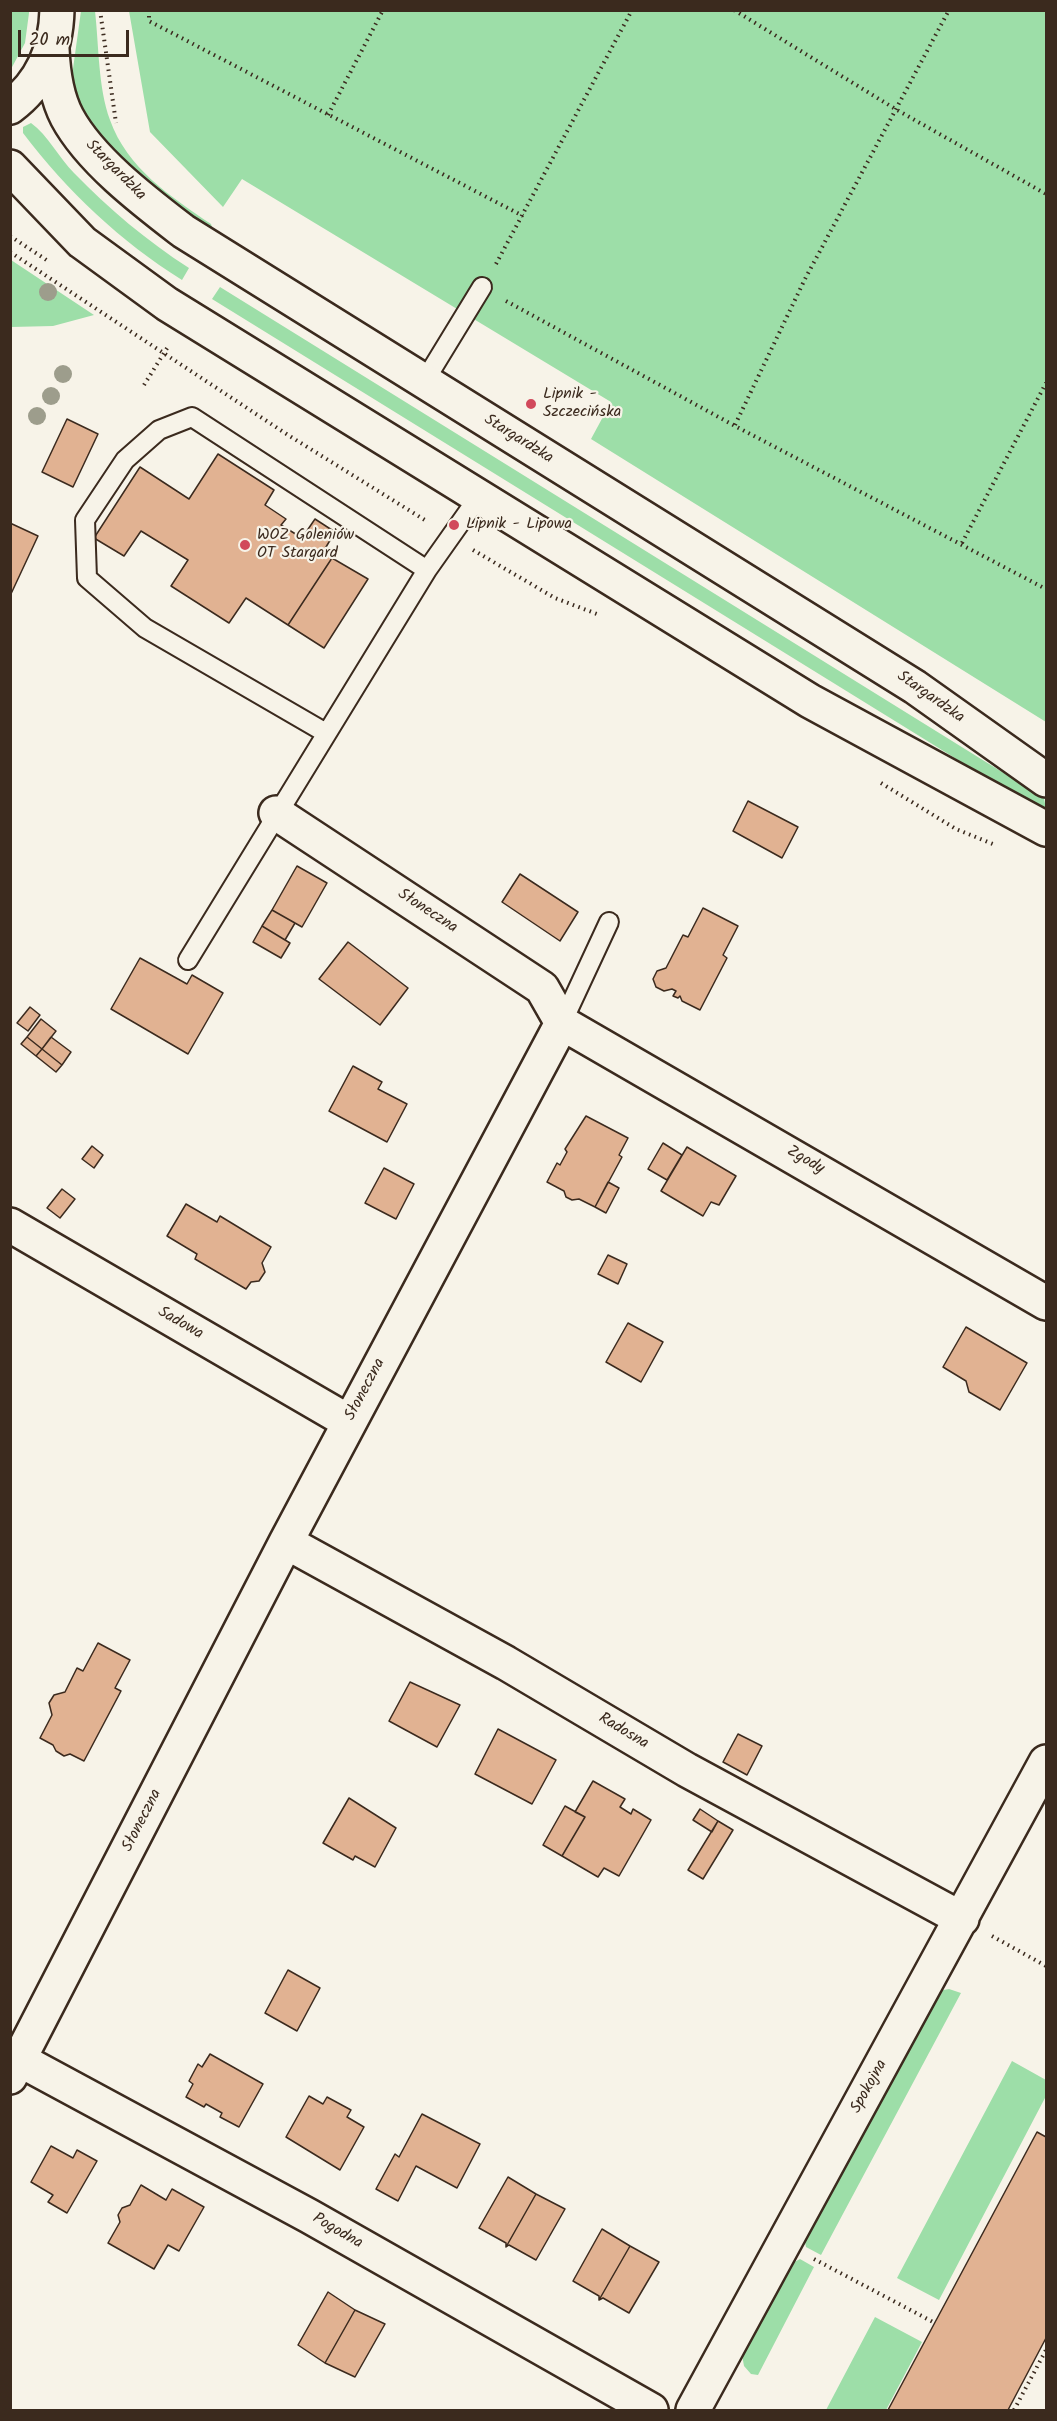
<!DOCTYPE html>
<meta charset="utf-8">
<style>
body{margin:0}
#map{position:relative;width:1057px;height:2421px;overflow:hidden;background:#f7f3e8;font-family:Kalam,sans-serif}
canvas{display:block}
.frame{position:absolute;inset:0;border:12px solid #3b2a1e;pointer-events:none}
.scale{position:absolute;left:18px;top:30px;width:111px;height:27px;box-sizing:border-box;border:3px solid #3b2a1e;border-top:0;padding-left:8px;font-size:18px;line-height:21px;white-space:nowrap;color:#3b2a1e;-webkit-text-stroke:4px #f7f3e8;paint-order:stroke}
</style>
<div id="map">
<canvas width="1057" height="2421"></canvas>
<div class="frame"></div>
<div class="scale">20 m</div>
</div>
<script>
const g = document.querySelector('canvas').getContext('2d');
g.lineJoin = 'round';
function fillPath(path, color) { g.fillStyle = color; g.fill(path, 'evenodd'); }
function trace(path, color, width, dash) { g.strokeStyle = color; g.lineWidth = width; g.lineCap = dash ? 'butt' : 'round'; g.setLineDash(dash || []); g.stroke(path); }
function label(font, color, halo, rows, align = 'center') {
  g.font = font + ' Kalam,sans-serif'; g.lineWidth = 4.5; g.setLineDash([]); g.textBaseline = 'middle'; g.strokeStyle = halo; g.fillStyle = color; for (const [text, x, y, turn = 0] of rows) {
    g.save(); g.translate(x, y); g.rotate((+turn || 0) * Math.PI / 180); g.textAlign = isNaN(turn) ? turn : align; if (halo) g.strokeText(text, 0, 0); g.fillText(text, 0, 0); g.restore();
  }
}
const green = new Path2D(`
 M11,10l18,1v2l-4,30 -14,26z
 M81,11h14c4,35 3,76 15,109 17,48 61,77 101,104l2,6 -4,6 -20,-13 -107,-102 -11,-38z
 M129,11h917v711l-455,-283 20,-37 -369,-223 -19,28 -73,-75z
 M31,123c17,12 28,35 43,50 35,36 73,68 115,95l-7,12c-62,-39 -114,-88 -159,-147v-6z
 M10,260h1l83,55 -41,11 -42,1z
 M220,287l824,511 2,11 -7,1 -827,-511z
 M949,1989l12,4 -140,262 -15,-8 -2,-10 134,-246z
 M1012,2061l34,19v16l-107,204 -42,-22z
 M800,2259l14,8 -56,108 -7,-1 -7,-8 -2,-11 47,-90z
 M875,2317l47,25 -36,68h-60z`);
const building = new Path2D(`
 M67,419l31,15 -25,53 -31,-15z
 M218,454l56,36 -9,15 21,14 -5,6 21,13 13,-19 20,13 -12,20 9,6 -44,67 -42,-27 -17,25 -58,-37 17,-26 -47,-29 -17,25 -30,-18 46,-71 49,32z
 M10,523l28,13 -28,60z
 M332,558l36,21 -44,69 -36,-23z
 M748,801l50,26 -16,31 -49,-27z
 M297,866l30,17 -25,44 -30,-17z
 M520,874l58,38 -18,29 -58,-39z
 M703,908l35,18 -15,29 4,3 -27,52 -18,-9 -2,-5 -2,2 -5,-2 3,-5 -4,-2 -8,2 -8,-4 -3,-8 4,-8 9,-3 17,-33 5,2z
 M272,910l23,13 -10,17 -23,-14z
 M262,926l28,17 -9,15 -28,-16z
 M348,942l60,46 -28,37 -61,-46z
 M140,958l47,26 5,-9 31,18 -35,61 -77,-45z
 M30,1007l10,8 -12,16 -11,-8z
 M41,1019l15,12 -14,18 -15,-12z
 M27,1037l15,12 -6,7 -15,-12z
 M51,1037l20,15 -9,13 -20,-16z
 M42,1049l20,16 -6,7 -20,-16z
 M353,1066l29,16 -4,7 29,15 -20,38 -58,-31z
 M586,1116l42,22 -9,17 3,2 -27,50 -16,-8 -7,1 -6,-3 -2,-6 -17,-9 10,-19 3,2 7,-13 -2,-3z
 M663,1143l19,12 -15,25 -19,-11z
 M92,1146l11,9 -9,13 -12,-9z
 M687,1147l49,29 -17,29 -8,-3 -8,14 -42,-25z
 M384,1168l30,16 -18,35 -31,-16z
 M608,1182l11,6 -13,25 -11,-6z
 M62,1189l13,10 -15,19 -13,-10z
 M186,1204l31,18 3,-6 51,31 -9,16 3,9 -6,9 -8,1 -5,7 -51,-30 2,-5 -30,-18z
 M608,1255l19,9 -9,20 -20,-10z
 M628,1323l35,19 -22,40 -35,-20z
 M966,1327l61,36 -27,47 -31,-18 -3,-11 -23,-14z
 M98,1643l32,17 -15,28 6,3 -37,70 -14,-7 -6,2 -8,-5 -3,-6 -13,-7 12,-23 -3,-12 5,-8 11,-3 12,-24 6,3z
 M410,1682l50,23 -23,42 -48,-26z
 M498,1729l58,31 -24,44 -57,-30z
 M738,1734l24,12 -15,29 -24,-13z
 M593,1781l32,18 -5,8 11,7 2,-5 18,11 -32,56 -15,-8 -6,9 -36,-21 23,-39 -10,-5z
 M349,1798l47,30 -21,39 -20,-11 -2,4 -30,-17z
 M565,1806l20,11 -23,39 -19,-11z
 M700,1809l18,12 -6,11 -19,-12z
 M718,1821l15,9 -30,49 -15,-9z
 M288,1970l32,18 -23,43 -32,-18z
 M210,2054l53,30 -24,43 -19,-10 2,-4 -16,-9 -2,3 -18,-10 7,-13 -4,-3 9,-17 4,3z
 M309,2096l14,8 4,-7 24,13 -4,7 17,10 -24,43 -54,-33z
 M422,2114l58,30 -23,44 -41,-22 -18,35 -22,-12 19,-35 4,3z
 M1037,2132l9,5v201l-38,72h-120z
 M51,2146l22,12 4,-8 20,11 -30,52 -19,-11 5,-7 -22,-13z
 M508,2177l28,17 -30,53v-4l-27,-15z
 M141,2185l25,15 6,-11 32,18 -25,44 -11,-6 -14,24 -46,-26 12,-21 -2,-7 4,-7 8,-3z
 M536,2194l29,15 -29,51 -27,-15 -3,2z
 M602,2229l28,17 -31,54v-4l-26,-15z
 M630,2246l29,16 -30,51 -26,-15 -4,2z
 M328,2292l27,18 -30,53 -27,-18z
 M355,2310l30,14 -30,53 -30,-14z`);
const path = new Path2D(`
 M100,10l16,113
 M149,10v11l374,195
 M734,10l163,100 149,84
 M328,115l55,-105
 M10,236l38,25
 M10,252l278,183 140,87
 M496,264l136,-254
 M506,301l229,125 311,163
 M144,385l25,-40
 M735,425l70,-146 144,-269
 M962,543l84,-160
 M473,550l82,48 42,16
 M881,783l75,46 37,15
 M992,1936l54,30
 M814,2259l121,64
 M1014,2410l32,-60`);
const service = new Path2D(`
 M424,382l58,-95
 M326,733l-181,-105 -58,-50 -2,-58 40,-60 34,-30 33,-13 235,153
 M188,960l239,-390 53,-75
 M562,1023l47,-101`);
const minor = new Path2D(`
 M276,813l266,175 20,35
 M562,1023l484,280
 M10,1225l339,197
 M286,1542l220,121 181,107 275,149
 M20,2060l289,156 342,194
 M10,2077l276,-535 276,-519
 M693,2410l353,-648`);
const secondary = new Path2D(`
 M52,49c1,23 4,47 15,68 23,43 77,84 116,114l732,456 131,93
 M10,107c32,-24 46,-58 47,-97
 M10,167l72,75 85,62 643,397 236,128`);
const trees = [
 [48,292],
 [63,374],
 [51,396],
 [37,416]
];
const markers = [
 [531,404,6,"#d1495b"],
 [454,525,6,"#d1495b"],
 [245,545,6,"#d1495b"]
];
const streetNames = [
 ["Stargardzka",115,171,45],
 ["Stargardzka",518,440,32],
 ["Stargardzka",930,698,35],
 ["Słoneczna",427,912,33],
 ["Zgody",805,1161,30],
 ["Sadowa",180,1324,30],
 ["Słoneczna",366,1390,-62],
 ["Radosna",623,1732,31],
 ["Słoneczna",143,1821,-63],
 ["Spokojna",870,2087,-61],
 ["Pogodna",337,2232,30]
];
const poiNames = [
 ["Lipnik -",543,395],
 ["Szczecińska",543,413],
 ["Lipnik - Lipowa",466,525],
 ["WOZ Goleniów",257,536],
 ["OT Stargard",257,554]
];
fillPath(green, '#9ddea8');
fillPath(building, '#e1b292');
trace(building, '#3b2a1e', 1.5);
trace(service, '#3b2a1e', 22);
trace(minor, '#3b2a1e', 38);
trace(secondary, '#3b2a1e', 38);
trace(path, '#3b2a1e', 4, [1.5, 4.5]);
trace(service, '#f7f3e8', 18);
trace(minor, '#f7f3e8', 33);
trace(secondary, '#f7f3e8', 33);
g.fillStyle = '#9d9d8c';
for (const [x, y] of trees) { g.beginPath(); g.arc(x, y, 9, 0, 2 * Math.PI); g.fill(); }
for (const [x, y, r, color] of markers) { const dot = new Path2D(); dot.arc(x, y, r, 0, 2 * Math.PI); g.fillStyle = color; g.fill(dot); trace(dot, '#f7f3e8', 2); }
label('16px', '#3b2a1e', '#f7f3e8', streetNames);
label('16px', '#3b2a1e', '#f7f3e8', poiNames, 'left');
</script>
